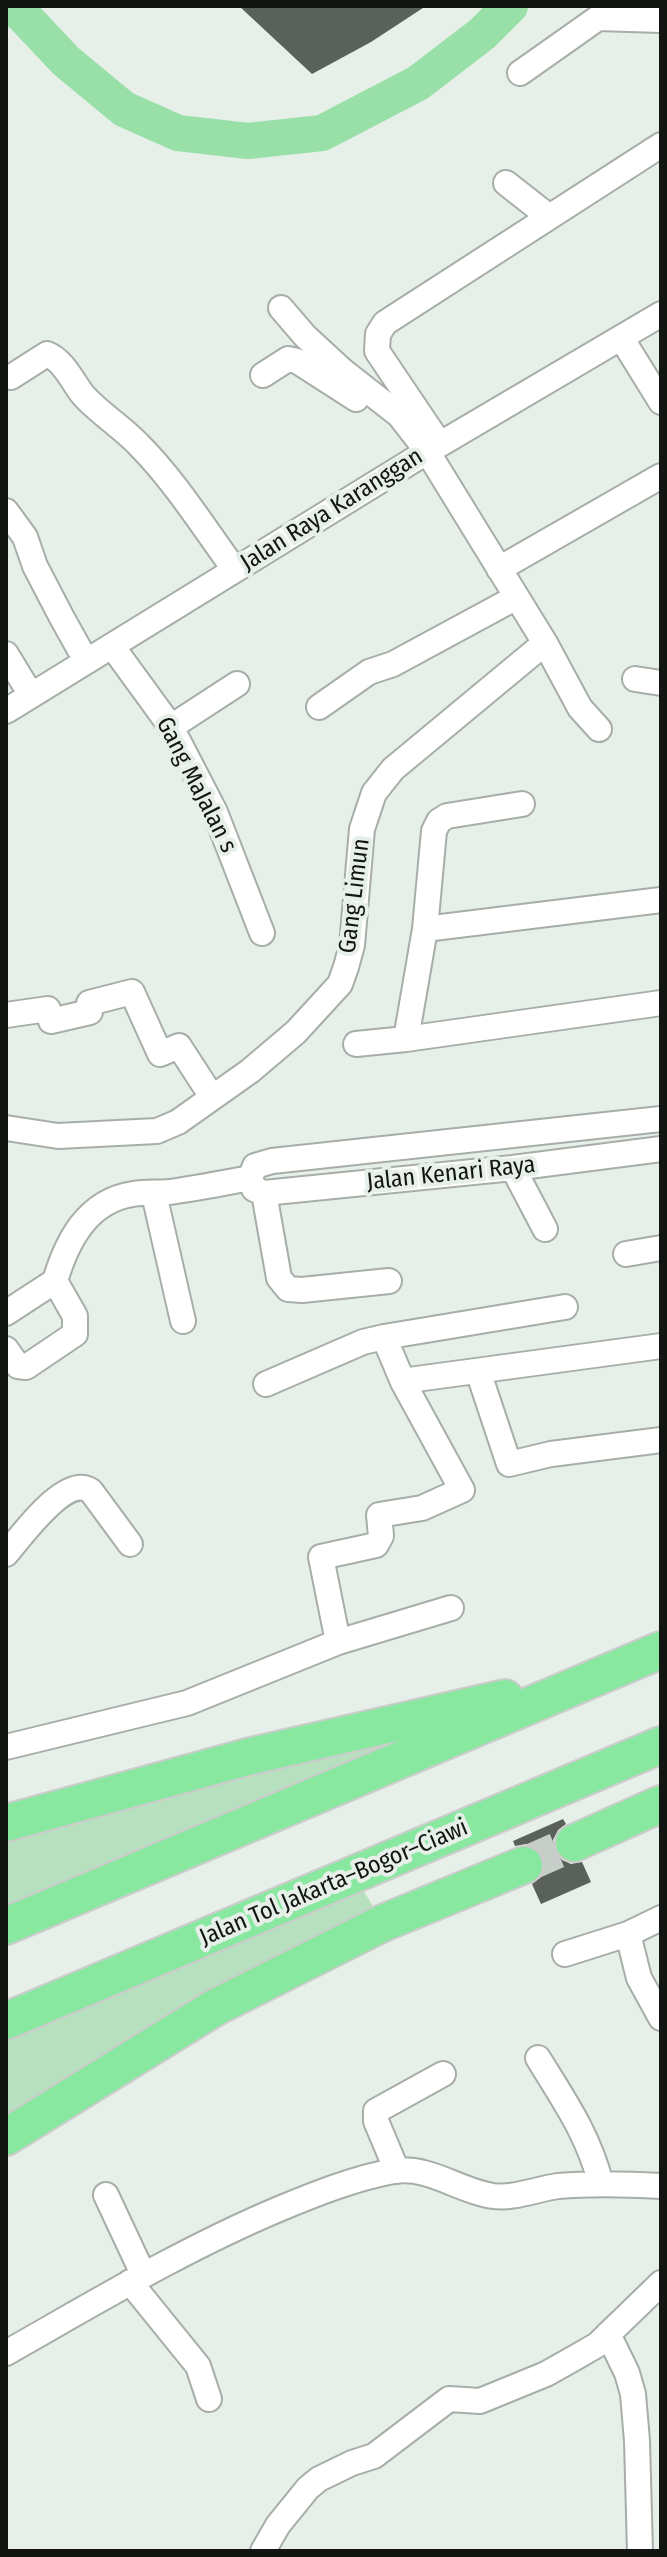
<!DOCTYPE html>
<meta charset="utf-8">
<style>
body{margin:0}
#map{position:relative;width:667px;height:2557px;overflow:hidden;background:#e7efe9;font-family:"Fira Sans Condensed",sans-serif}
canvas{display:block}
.frame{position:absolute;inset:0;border:8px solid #131513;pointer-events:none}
</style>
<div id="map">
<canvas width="667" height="2557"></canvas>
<div class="frame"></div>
</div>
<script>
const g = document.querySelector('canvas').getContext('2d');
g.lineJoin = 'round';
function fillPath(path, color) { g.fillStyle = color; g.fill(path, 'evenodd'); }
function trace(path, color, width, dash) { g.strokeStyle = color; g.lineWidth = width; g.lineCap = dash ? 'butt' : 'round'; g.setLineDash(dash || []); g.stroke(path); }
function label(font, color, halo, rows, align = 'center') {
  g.font = font + ' "Fira Sans Condensed",sans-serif'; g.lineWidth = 8; g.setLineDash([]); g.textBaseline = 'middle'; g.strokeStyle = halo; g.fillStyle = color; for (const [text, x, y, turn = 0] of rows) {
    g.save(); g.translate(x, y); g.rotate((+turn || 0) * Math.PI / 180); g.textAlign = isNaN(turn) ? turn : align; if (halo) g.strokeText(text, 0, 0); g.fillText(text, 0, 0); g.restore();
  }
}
const green = new Path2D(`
 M601,1676l-595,250v-103z
 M354,1875l29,48 -377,214v-116z`);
const river = new Path2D(`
 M14,6l52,55 58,48 54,24 70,8 74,-8 96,-50 64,-49 28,-28`);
const building = new Path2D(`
 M239,6h187l-55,36 -59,32z
 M563,1819l3,5 -8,6 -5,10 2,12 7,8 9,4 11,-2 9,20 -50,22 -9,-20 8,-6 5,-9 -2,-13 -7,-8 -10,-4 -11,2 -2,-5z`);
const highwayTunnel = new Path2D(`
 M524,1865l50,-22`);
const minor = new Path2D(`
 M520,73l78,-55 63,2
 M506,183l42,33
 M281,308l24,28 38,35 56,44 28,36 118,192 35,65 19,21
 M622,339l39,63
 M263,375l25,-16 9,2 59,38
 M11,377l36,-23c16,6 26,28 36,41 17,19 38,31 55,49 37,37 66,84 97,126
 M437,440l-60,-89 1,-17 7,-11 276,-178
 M6,511l19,26 10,29 26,50 25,45
 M499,569l162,-93
 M112,646l59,81 44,85 47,121
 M6,654l25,41
 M635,679l26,4
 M319,707l50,-35 24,-8 122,-66
 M6,711l414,-255 241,-142
 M171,727l66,-43
 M425,929l236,-29
 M6,1015l42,-6 3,12 39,-9 -1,-9 43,-11 28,62 19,-8 33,51
 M406,1039l19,-110 9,-98 5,-10 8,-5 75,-12
 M356,1044l50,-5 255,-36
 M661,1119l-389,42 -17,5 -5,12 4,11 10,4 249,-25 148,-19
 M6,1128l52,8 99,-5 21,-9 72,-51 46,-39 44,-48 6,-17 6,-22 10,-116 12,-36 19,-24 152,-126
 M513,1168l32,61
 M264,1193l15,85 9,11 14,1 87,-9
 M154,1194l29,127
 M626,1254l35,-6
 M55,1281c12,-40 32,-80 78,-87 12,-2 25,-1 37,-2 27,-4 54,-9 80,-14
 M6,1313l49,-32
 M384,1337l181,-30
 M6,1349l12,17 8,1 49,-33v-18l-20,-35
 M478,1371l31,93 42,-10 110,-14
 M409,1380l252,-34
 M266,1384l97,-42 21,-5 19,45 59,108 -40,18 -43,7 2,21 -5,9 -55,12 17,85
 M6,1554c15,-17 60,-81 85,-63l39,53
 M6,1747l181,-44 151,-61 113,-34
 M628,1934l11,44 22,40
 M565,1954l63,-20 33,-16
 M538,2058c27,44 50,76 63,126
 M397,2171l-21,-50v-10l67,-37
 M106,2195l37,79
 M130,2282l68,84 11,33
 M608,2334l19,39 6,21 4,47 3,110
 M6,2353c90,-51 178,-104 273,-144 36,-15 76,-31 115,-38 36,-5 65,20 99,25 20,3 44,-7 65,-10 34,-3 69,-2 103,0
 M263,2551l15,-26 30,-37 11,-9 33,-16 22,-7 75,-57 31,2 66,-27 32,-18 19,-11 64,-62`);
const highway = new Path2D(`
 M6,1823l245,-67 254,-58
 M574,1843l87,-39
 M6,1926l655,-276
 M6,2021l655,-276
 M6,2137l208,-129 169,-85 141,-58`);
const streetNames = [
 ["Jalan Raya Karanggan",332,510,-32],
 ["Gang MaJalan s",196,785,63],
 ["Gang Limun",355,896,-83],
 ["Jalan Kenari Raya",451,1174,-6],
 ["Jalan Tol Jakarta–Bogor–Ciawi",334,1883,-23]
];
fillPath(green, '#b7e0be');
trace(river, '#98dfa8', 36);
fillPath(building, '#5a615b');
trace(highwayTunnel, '#c7cec9', 36, [36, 18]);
trace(minor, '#a7aea8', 28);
trace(highway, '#cbcccb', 40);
trace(minor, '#fff', 24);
trace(highway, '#88e89f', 36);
label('24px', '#131513', '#e7efe9', streetNames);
</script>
